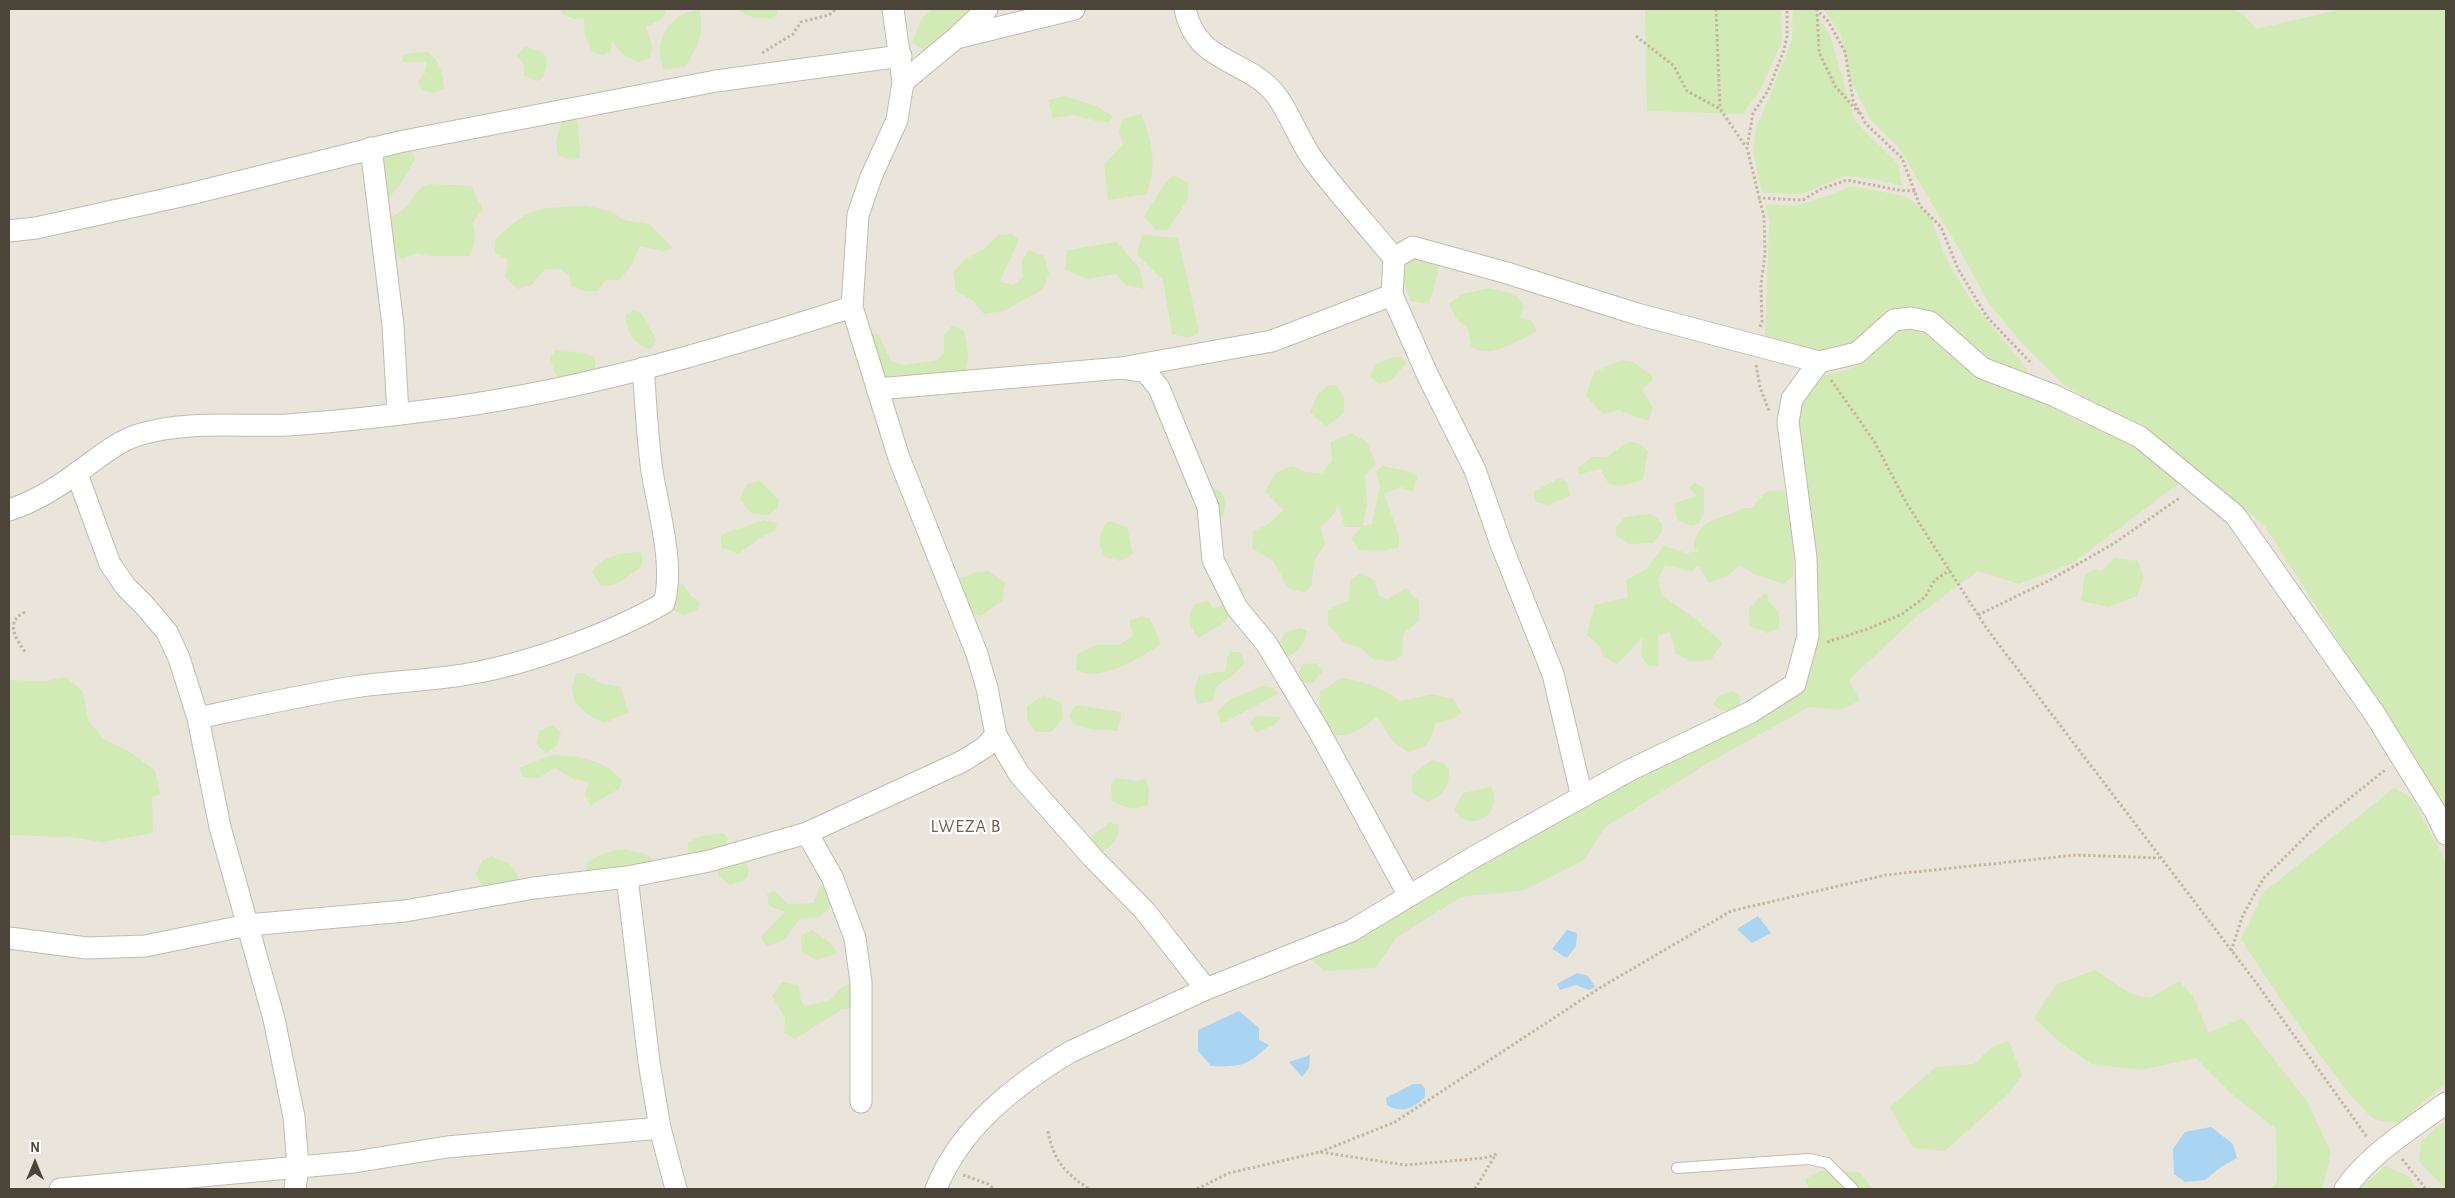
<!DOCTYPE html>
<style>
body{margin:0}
#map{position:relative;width:2455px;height:1198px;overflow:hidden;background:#f6f3ec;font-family:"Alegreya Sans",sans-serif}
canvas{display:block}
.frame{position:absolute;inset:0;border:10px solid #4b4439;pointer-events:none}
.north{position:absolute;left:10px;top:1138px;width:50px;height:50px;-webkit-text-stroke:4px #fff;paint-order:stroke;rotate:0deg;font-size:14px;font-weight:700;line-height:20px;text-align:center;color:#4b4439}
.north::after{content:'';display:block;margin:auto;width:18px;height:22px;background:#4b4439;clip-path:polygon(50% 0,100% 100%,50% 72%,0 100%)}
</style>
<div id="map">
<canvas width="2455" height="1198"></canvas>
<div class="frame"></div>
<div class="north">N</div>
</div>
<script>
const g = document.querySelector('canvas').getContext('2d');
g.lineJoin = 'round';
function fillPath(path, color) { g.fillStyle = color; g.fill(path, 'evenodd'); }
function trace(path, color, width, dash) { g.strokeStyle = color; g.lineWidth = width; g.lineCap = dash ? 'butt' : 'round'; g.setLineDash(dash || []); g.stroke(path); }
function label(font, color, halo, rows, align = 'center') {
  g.font = font + ' "Alegreya Sans",sans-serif'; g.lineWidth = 4.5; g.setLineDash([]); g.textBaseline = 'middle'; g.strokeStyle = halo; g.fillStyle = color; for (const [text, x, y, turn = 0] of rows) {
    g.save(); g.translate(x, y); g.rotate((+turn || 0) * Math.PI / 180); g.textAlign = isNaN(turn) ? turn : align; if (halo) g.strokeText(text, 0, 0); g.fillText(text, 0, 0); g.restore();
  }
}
const residential = new Path2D(`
 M9,9h2437v1180h-2437z`);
const green = new Path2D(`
 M561,9h105l-3,9 -17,9 6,19 -2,11 -11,5 -14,-6 -13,-14 -1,9 -8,4 -11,-3 -7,-16 -1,-18 -9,1 -14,-5z
 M735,9h42v6l-7,4 -18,-2z
 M932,9h39l-43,43 -16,-9 10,-25z
 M1645,9h136l1,33 -22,48 -17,24 -96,-3z
 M1793,9h20l17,26 25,86 43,43 4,22 -34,-8 -24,-2 -42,18 -40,-1 -9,-42 3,-22 36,-89z
 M1823,9h410l11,6 12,14 86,-20h104v800l-182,-284 -96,-79 -104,-61 -44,-44 -31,-38 -33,-59 -58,-98 -27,-25 -21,-42 -10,-46z
 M699,10c7,23 -2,38 -14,57l-22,2c-1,-8 -5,-21 -2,-28 6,-18 20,-30 38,-31z
 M525,47c24,4 24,10 18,32l-7,2 -12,-6v-9l-7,-11z
 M428,52c12,9 15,22 16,36l-11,5 -11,-3 -4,-8 7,-9 2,-11h-25l1,-6 8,-3z
 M1065,96l31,10 17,10 -4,6 -13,-1 -22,-6 -21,3 -5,-18z
 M1141,114c12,30 16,49 6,80l-39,6 -4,-35 19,-21 -4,-12 3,-13z
 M571,118l6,3 3,25 -1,13 -10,1 -11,-5 -2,-14 6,-20z
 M387,150h25l3,9 -10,18 -16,21 -7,-4 -3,-32z
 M1174,175l14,7v17l-21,32 -12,-2 -11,-13 21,-33z
 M430,184l41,2 12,23 -10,14 2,12 -4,21h-43l-10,-3 -16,6 -9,-7 -5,-33c6,-3 12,-7 17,-11 9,-8 12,-22 25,-24z
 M1850,186l55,10 25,20 16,43 27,44 54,66v7l-44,-17 -75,-48 -59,38 -23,5 -61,-15 4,-116 -4,-19 30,2 38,-12z
 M587,206l24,5 13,9 26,4 23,25 -11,2 -22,-5 -9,20 -12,14h-13l-8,11h-15l-11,-5 -4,-11 -9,-7 -15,2 -12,15 -14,4 -13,-12 3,-17 -13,-7v-14c38,-34 43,-31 92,-33z
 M1011,234l7,4c-3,16 -13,28 -18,44l13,3 10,-7 -1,-17 6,-11 16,6 5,18 -6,15 -39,22 -20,3 -9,-12 -19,-11 -3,-19 12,-13 18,-9 15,-15z
 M1142,235l36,3 21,93c-8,10 -17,5 -27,3l-9,-54 -26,-26z
 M1117,242l23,27 4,20 -18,-4 -10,-11 -28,5 -23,-9 2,-20z
 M1408,257l33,3 -12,44 -18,-3 -8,-21z
 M1490,288l27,7 7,12 -5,10 13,4 5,11c-20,8 -47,29 -66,14l-3,-17 -12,-11 -7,-14 13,-10z
 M634,310l7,3 16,28 -7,8c-20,-7 -20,-14 -25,-33z
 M1917,324l158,96 65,25 42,36 -109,82 -54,21 -41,-13 -60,44 -69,65 11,21 -21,9 -30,-3 -101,56 -103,64 -21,33 -59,30 -64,7 -64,40 -22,31 -50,3 -18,-15 84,-37 81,-54 325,-171 6,-197 -5,-93 15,-15 6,-13c15,-2 33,-6 45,-15 22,-14 23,-35 53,-37z
 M953,325l10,5c8,24 7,34 -4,57l-73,-5 -17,-49 9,1 13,27 13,4 34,-5 6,-7v-19z
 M556,350l29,3 10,4v14l-29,11 -11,-8 -5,-17z
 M1394,357h8l4,6 -15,18 -12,3 -9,-8 6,-12z
 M1622,360l9,1 20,13 2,6 -11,9 11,19 -5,13 -29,-11 -16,4 -17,-18 8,-24z
 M1329,385l7,1 8,11v16l-18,14 -16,-15 7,-17z
 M1351,433l16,9 9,22 -11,11 2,28 -4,23 9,-2 8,-39 -5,-13 8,-6 33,7 1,6 -4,13 -11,-5 -18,7 15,42v11l-18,4 -22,-1 -8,-12 11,-11h-17l-7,-23 -4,10 -13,13 4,17 -10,15 -4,27 -7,7 -16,-5 -14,-26 -22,-14 1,-17 17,-8 14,-13 -19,-18 10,-19 17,-7 14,6 16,1 10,-12 -1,-19z
 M1632,442l8,2 8,7 -5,29 -24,6 -10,-2 -9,-15 -20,5 -3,-6 16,-11h13l20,-14z
 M1559,478l8,4 3,14 -22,9 -12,-3 -2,-10z
 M760,481l19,19 -2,9 -9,6 -17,-2 -11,-14 7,-15z
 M1695,483l9,5v25l-5,10 -8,3 -14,-6 -3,-17 23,-7 -8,-9z
 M1209,488c17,1 18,13 14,28l-14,3z
 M1784,490l10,55 -1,32 -10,7 -29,-10 -14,-9 -12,10 -19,8 -10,-17 -8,5 -26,-6 -7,15 4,15 36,26 24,22 -11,17 -20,1 -15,-7 -6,-23 -12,5v30h-10l-7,-10 2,-19 -26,27 -14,-8 -3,-10 -13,-11 7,-30 34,-8 -2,-17 20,-11 18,-23 23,7 12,-2 -5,-3c0,-22 18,-28 36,-34 9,-3 13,-7 22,-6l14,-16z
 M1649,514l8,4 5,5v8l-9,12 -24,1 -13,-9v-9l9,-9z
 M764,520l13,3 -2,8 -14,6 -23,17 -17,-7v-12z
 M1109,521l18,6 6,27 -13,7 -15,-4c-7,-13 -7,-26 4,-36z
 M640,552l3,7 -3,9 -23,16 -16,2 -9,-14c12,-17 28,-19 48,-20z
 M2114,558l24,3 6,17 -7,18 -28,11 -28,-6 4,-27 10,-5 7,2z
 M989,571l16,12 -3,18 -21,15 -15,-5 -8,-32 18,-7z
 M1361,573l14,8 3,14 9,4 19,-11 13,13v19l-16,14 -1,21 -7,6 -22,-2 -12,-11 -18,-6 -15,-18v-14l21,-10 2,-21z
 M674,583l9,1 8,12 9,6 -3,8 -14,5 -15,-7z
 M1228,583l15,5 1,13 -23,24 -23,13c-9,-15 -12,-18 -3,-34l13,-3 5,7 8,-2v-11z
 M1763,594l5,1v5l11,13v15l-12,5 -17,-7 -1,-17z
 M1141,616l9,2 11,26c-21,14 -60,39 -85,26l1,-16 20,-9h22l14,-10 -4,-14z
 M1300,628l7,3c-1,14 -13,26 -26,27l-2,-15 7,-11z
 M1230,652h10l5,11 -13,13 -15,10 -5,15 -14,3c-6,-11 -4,-18 2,-29l26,-4 1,-13z
 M1317,663l6,8 -10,12 -11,-1 -3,-10 4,-8z
 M583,673l17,10 21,4 7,25 -23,11c-14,-5 -32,-16 -33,-33 0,-5 3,-12 4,-16z
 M66,677l17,15 5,28 15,19 24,11 28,20 6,24 -9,3 1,36 -50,9 -34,-5 -60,-2v-155l35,1z
 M1341,678c22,3 42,9 59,23l32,-7 22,5 7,14 -7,5 -19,6c-6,21 -7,23 -28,28l-14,-11 -16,-25c-13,12 -27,23 -45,18l-13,-20 1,-22z
 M1263,686l11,2 4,6 -57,30 -4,-13 14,-12z
 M1733,691l5,3 3,6 -5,10 -12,1 -11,-6 7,-10z
 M1044,695l17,8 2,15 -12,14h-15l-9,-12v-14z
 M1076,705l45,7v7l-4,12 -26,-2 -18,-5 -4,-9z
 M1255,716l26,1 -6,8 -18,7 -7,-9z
 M553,725l8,7 -5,14 -10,7 -10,-9 3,-13z
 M552,755c26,1 53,4 70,26l-3,8 -29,16 -5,-10 4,-13 -15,-3 -19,-11 -17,10 -15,-1 -4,-9z
 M1432,760l11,3 6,7c0,18 -5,25 -21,32l-16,-10v-17z
 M1117,778l20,3 8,-2 4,9 -1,16c-13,8 -23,3 -36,-3l-1,-17z
 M1491,787c8,14 1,30 -15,34 -5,1 -12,-2 -16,-3l-6,-8 9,-17z
 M2394,788l18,10 34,64v220l-46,41c-7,-1 -16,-1 -23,-3 -23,-8 -117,-152 -136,-181l22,-46z
 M1109,823l9,1c4,15 -9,23 -20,31l-12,-9 6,-10z
 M724,833l4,6 -5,10 -35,6v-12l12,-7z
 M621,849l26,5 7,7 -6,19 -26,-13 -37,9 3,-14 14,-8z
 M491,856l19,8 11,16 -38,9 -7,-15 6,-13z
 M740,860l7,4c5,16 -4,17 -17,21l-12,-10 3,-11z
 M820,887h4l7,10 -1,11 -11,9 -19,2 -16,21 -17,6 -6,-9 24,-25 -16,-6 -2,-12 7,-3 14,13 25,-1z
 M812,930l19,13 6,11 -21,6 -14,-8 -1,-16z
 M2095,970l36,24 20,4 28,-17 14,15 16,37 33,-15 66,85 23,50 -9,36h-52l7,-7 -1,-53 -42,-33 -38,-38 -55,12 -50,-6 -31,-22 -26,-24 23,-34z
 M782,982l17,3 2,17 4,4 25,-6 12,-13 11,-5v27h-11l-47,30 -11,-6 1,-15 -13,-22z
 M2009,1041l13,35 -14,18 -63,57 -32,-3 -23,-41 46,-40 38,-3 16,-16z
 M2446,1120v69h-1l-26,-28 2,-20z
 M2386,1166l22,10 10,13h-60z
 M1821,1171l38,1 14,17h-64l-4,-10z`);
const water = new Path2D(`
 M1758,916l13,17 -19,10 -15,-14z
 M1567,930l10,3 -1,13 -9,12 -15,-9z
 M1577,973l11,3 7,11 -6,3 -13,-5 -16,5 -3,-6z
 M1239,1011l20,17v12l10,5c-21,21 -29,22 -58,21l-13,-15v-21z
 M1310,1055l-1,13 -7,9 -13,-15z
 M1413,1084h8l4,5v8c-10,11 -25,17 -38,8l-1,-7z
 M2211,1127l22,17 4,14 -16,9 -16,13 -20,2 -11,-8 -1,-25 12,-17z`);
const path = new Path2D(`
 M1716,9l4,100
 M1816,9l12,12 17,31 8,48 13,24 36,34 18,48 21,21 17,42 29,48 45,47
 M1817,9l2,43 16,34 24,27
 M1636,36l38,30 13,25 33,18 26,38
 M762,53l31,-19 8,-12 28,-7 7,-6
 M1758,198l45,2 18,-11 26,-9 51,10 17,1
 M1760,327l2,-5 -1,-38 4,-30 -1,-37 -17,-69 6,-35 15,-22 16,-41 3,-14v-27
 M1756,365l4,22 9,24
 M1831,380l43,61 33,63 80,125 270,355 110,153
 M25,612c-21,10 -9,27 1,41
 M1978,615l72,-35 63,-36 68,-47
 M1827,642l41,-13 34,-15 23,-17 10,-17 15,-10
 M2231,951l12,-36 20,-36 57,-57 65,-52
 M1048,1131c5,29 17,42 41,58
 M1320,1152l75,-30 203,-133 133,-78 155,-36 190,-20 83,3
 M2402,1159l24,30
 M963,1175l25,9 6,5
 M1197,1189l32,-16 91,-21 85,13 79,-7 13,-4
 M1475,1189l21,-35`);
const lane = new Path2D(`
 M1677,1168l132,-9 18,4 26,26`);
const street = new Path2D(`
 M1185,9c12,56 62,49 91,86 15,20 23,46 38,66 25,34 54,65 80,97
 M956,38l118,-29
 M903,82l53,-44 31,-29
 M371,148l22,177 5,89
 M9,231l27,-3 154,-34 209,-52 317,-61 185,-25
 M1121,368l25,4 13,16 49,119 5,53 24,48 29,35 53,88 90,165
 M877,389l244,-21 151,-27 120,-46
 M77,474l33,90 16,23 19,19 22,26 12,26 19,60 22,109 54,192 20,98 4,49 -3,23
 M9,510c25,-8 48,-22 69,-38 19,-13 38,-30 60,-37 49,-15 99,-8 149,-10 46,-3 91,-8 137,-14 146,-17 288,-59 428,-104
 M198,718c52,-11 104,-23 156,-31 38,-6 76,-6 114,-13 60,-10 142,-40 196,-71 11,-37 -6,-94 -12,-132 -5,-34 -6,-69 -9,-103
 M996,735l23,39 73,83 53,54 61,78
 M1582,797l-29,-123 -52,-130 -26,-74 -47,-94 -36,-81 2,-37 19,-11 94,26 130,41 182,48 38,-9 37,-33 17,-2 19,4 52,46 71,27 87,42 95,78 139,198 62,100 10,21
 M807,833l25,44 23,61 6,44v120
 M627,877l22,185 11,66 16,61
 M9,938l78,10 58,-2 103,-21 157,-14 129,-23 93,-11 82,-16 98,-28 156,-72 22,-14 11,-12 -9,-47 -10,-34 -78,-196 -47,-151 6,-92 13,-38 26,-57 6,-38 -10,-73
 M60,1189l294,-27 93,-15 213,-19
 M936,1189c24,-61 79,-104 134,-137l136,-63 145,-58 123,-74 154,-86 123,-59 44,-28 13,-48 -2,-78 -18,-136 4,-23 27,-37
 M2345,1189c25,-36 66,-60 101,-86`);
const quarterNames = [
 ["LWEZA B",966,827]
];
fillPath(residential, '#eae5da');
fillPath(green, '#d2eab5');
fillPath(water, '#a9d4f2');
trace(lane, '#c2bbae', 12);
trace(street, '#c2bbae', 23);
trace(path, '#c4b79f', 3, [2.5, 2.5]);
trace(lane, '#fff', 10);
trace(street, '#fff', 21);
g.letterSpacing = '1px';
label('18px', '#6e6250', '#fff', quarterNames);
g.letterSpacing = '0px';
</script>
